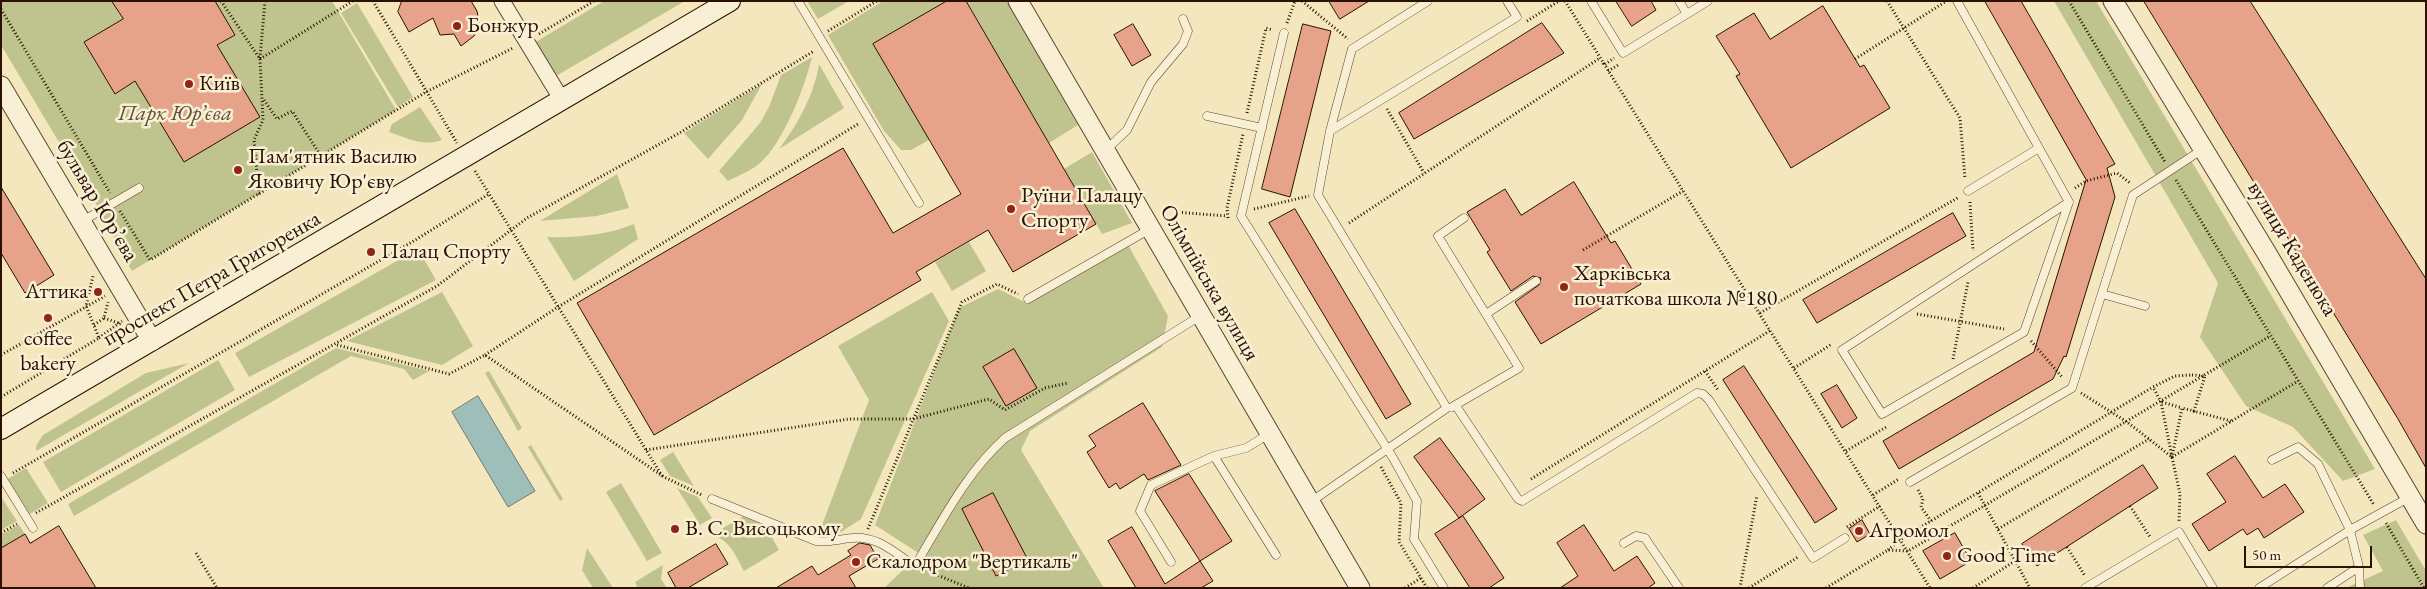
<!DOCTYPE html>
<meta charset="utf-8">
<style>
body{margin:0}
#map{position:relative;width:2427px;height:589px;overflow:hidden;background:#f4e7bd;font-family:"EB Garamond",serif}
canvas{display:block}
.frame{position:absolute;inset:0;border:2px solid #2a1100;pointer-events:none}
.scale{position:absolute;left:2244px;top:546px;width:128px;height:22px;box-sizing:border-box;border:2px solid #2a1100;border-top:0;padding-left:6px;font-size:15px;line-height:18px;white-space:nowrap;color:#2a1100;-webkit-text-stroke:4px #f8efd4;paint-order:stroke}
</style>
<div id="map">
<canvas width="2427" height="589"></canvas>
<div class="frame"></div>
<div class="scale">50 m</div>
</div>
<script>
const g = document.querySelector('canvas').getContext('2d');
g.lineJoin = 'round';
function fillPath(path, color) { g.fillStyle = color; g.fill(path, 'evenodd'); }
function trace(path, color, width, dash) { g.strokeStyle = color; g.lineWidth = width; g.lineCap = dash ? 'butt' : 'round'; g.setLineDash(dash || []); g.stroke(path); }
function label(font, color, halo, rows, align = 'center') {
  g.font = font + ' "EB Garamond",serif'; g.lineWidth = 5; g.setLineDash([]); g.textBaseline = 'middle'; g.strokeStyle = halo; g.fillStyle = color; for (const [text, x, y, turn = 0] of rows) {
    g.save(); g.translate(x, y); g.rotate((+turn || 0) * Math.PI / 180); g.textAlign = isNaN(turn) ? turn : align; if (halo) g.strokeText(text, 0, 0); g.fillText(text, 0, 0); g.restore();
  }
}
const green = new Path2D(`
 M1,1h331l64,109 -264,161 -32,-60 -99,-166z
 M604,1h81l-129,75 -22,-33z
 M807,1h42l-31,18z
 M883,1h64l-18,139 -18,10h-10l-17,-19 -56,-96z
 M966,1h41l71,124 -29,18z
 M2054,1h42l279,468 -32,12 -50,-54 -47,-21 -46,-69 18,-54z
 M357,3l56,94 -15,10 -57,-94z
 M812,57c-7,30 -29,87 -53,107 -9,7 -21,12 -31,17l-9,-10 41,-48 9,-16 12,-32z
 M819,64l25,44 -65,41c19,-25 35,-54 40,-85z
 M762,84l-20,36 -34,39 -24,-26z
 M420,107l22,33c-19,7 -35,-2 -53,-8l3,-8z
 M1092,152l40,71 -30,11 -38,-65z
 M617,174l12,34 -32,8 -57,5z
 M634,224l4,15 -64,42 -27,-44c29,1 60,-2 87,-13z
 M969,242l17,29 -34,20 -17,-29z
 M1128,245l40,71 -6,31 -132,84 -9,19 83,138h-220l36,-34 -45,-29 84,-217 39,-19 29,14z
 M418,249l18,31 -187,97 -14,-24z
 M442,292l31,54 -31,19 -95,-24z
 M932,292l17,29 -88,198 -31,20 -11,-6 50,-133 -31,-54z
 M336,348l93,23 -16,9 -9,-11 -53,-13 -277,160 -6,-12z
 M218,360l17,30 -174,102 -18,-30z
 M189,363l-7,4 -146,84v-5l7,-11 103,-62z
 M489,371l33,57 -4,3 -33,-58z
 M531,445l32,54 -3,2 -32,-54z
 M673,452l21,34 -24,-10 -10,-16z
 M26,468l22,35 -20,12 -22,-35z
 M621,483l41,70 -15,8 -41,-69z
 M677,488l21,9 14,21 -12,7z
 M1,497l16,24 -16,9z
 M744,516l22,11 13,23 -35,21c-9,-16 -14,-32 -33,-36z
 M2396,520l30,51v17h-80l37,-17 -20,-36z
 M19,525l6,9 -24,14v-13z
 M587,548l26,40h-20l-11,-18z
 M663,565l-2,14 6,9h-29l-3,-6z`);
const water = new Path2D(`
 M478,396l57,95 -27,16 -56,-95z`);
const building = new Path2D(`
 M112,1h103l20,34 -18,10 43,72 -76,45 -49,-81 -20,13 -31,-52 39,-23z
 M402,1h69l6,10 2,12 -2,7 -3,6 -13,10 -7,-12 -14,1 -7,-17 -24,14 -11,-20z
 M947,1h19l130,223 -83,48 -25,-42 -72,42 5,8 -267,155 -77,-132 266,-155 50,85 68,-39 -88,-150z
 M1329,1h40l-29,18z
 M1616,1h35l5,9 -24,16z
 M1985,1h36l94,163 -8,4 8,29 -49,160 -2,-1 -11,23 -154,90 -16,-28 151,-89 52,-172z
 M2144,1h106l176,278v189l-28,-49z
 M1823,6l37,61 4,-2 26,43 -99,60 -55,-92 4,-2 -24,-38 38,-23 16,26z
 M1542,23l22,30 -150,86 -15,-26z
 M1133,24l18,31 -19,11 -18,-31z
 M1303,24l28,7 -41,166 -28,-8z
 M1574,182l37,61 4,-2 26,43 -100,60 -26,-42 24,-17 2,-7 -8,-2 -22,15 -24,-39 3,-2 -23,-38 38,-23 16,26z
 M1,187l53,88 -29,18 -24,-40z
 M1295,209l116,195 -25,15 -117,-196z
 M1953,213l13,23 -149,87 -14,-23z
 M1014,349l23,39 -31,18 -23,-39z
 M1744,366l93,143 -22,14 -92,-143z
 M1837,385l20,33 -15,10 -21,-34z
 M1143,403l38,62 -33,15 -4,-6 -24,15 -4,-6 -7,5 -22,-36 9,-6 -7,-10z
 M1440,438l45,61 -26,19 -45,-61z
 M2235,456l28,42 22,-14 19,28 -40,26 -6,-10 -11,7 -4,-6 -34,22 -17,-27 34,-22 -19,-28z
 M2143,465l15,23 -121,78 -15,-22z
 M1189,474l43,67 -32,20 -45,-70z
 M993,493l35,67 -32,16 -34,-67z
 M1463,516l41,62 -15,10h-19l-35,-54z
 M1862,520l8,14 -13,8 -8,-13z
 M1584,525l30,46 23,-15 18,27 -7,5h-88l18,-12 -21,-33z
 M59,526l37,62h-95v-40l24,-14 5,9z
 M1132,527l33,57 35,-23 13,20 -12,7h-65l-28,-47z
 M1955,533l16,28 -31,18 -17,-28z
 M860,543l10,2 8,14 -29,17 7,12h-80l36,-22 6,9 33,-20 -3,-4z
 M716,544l12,20 -40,24h-12l-8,-15z`);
const path = new Path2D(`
 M221,1l39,58 3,61 -9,20 5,55
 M373,1l84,142
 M1302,1l46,38
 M1565,1l365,587
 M1887,1l73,117 5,61
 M2069,1l96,161
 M1,9l109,184
 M1527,21l32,-20
 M1287,23l8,-22
 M828,31l49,-30
 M539,34l55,-33
 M260,58l5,-57
 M260,59l93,-58
 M1855,59l90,-57
 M1603,63l1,2 10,-7
 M1608,71l12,-7
 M264,100l13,19 15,-8 29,45
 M1387,109l37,64
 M1247,113l19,-85 7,2
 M475,171l187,305
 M2176,180l198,325
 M2075,188l11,-7 31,-8 13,10
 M1970,202l3,49
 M1254,209l55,-13
 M120,211l30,49 276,-168 87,-44
 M1175,212l52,4
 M1228,218l-1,-10 16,-74
 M1349,223l251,-165
 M1583,250l100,-59
 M1760,313l199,-116
 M1917,314l87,15
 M104,318l17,6
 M94,325l10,-7 4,-16
 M99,338l23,-17
 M2031,341l32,37
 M337,345l112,29 36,-19 179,122 38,18
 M1,355l104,-59
 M485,355l73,-48 300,-183
 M1953,359l15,-77
 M1794,368l38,-24
 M1705,371l13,19
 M2192,375l13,1 -11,35 -12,-3 -10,49 -11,-55 -8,-15 22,-11z
 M2081,393l46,29 45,35 8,37 -1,27
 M1,397l98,-59 -13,-32 7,-30
 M2162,402l20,6
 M2193,411l38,10
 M646,450l203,-31h64l76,-20 16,11 40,-22 23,-5
 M1846,451l42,-25
 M2172,457l126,-76
 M1381,467l20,36 -2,39 28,46
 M13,473l404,-234 72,-45
 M1531,479l240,-149
 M1918,490l5,9 -2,8 10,14
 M1978,493l52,95
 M1873,495l26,-16
 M2130,506l20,31
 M36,513l401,-227 90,-68 154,-86 133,-81
 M2386,523l38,65
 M1847,527l33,-21
 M868,529l94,-227 35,-18 21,10
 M1998,529l151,-90
 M1,533l16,-9
 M2067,547l18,29
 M1888,550l13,-11 252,-152
 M196,553l21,35
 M925,570l44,18
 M1405,588l16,-10
 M1740,588l17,-93
 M1749,588l49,-31
 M1826,588l62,-38 20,1 362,-215
 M1973,588l42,-27`);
const service = new Path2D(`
 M798,1l121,202
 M1591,1l32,52 64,-39 -8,-13
 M1957,1l112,201 -45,130 -142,82 -40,-64 227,-148
 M1687,14l21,-13
 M1284,33l-43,183 152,242 24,43 -3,38 30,49
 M1207,116l55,12
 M1330,131l187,-114 -10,-16
 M1106,150l21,-20 24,-48 32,-38 5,-13 -5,-12
 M1968,191l71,-43
 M81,222l58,-34
 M2102,294l43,12
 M1028,299l122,-70
 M1486,314l50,-33
 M1456,406l62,93 4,2 175,-108 6,1 6,6 104,158 32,-20
 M1452,407l67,-39 -81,-132 26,-18
 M1214,456l62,99
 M2272,460l26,-13 20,17 32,66 9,37 1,21
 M1,476l32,52
 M1910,482l162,-94 61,-193 70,-46
 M712,499l104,42c13,2 23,-2 36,-3 25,-3 43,15 63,28 27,-45 51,-93 90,-128l195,-122
 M1309,503l138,-95 -129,-213 12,-64 22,-82 76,-48
 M1624,543l12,-7 9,2 34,50
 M1171,562l-31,-51 11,-26 63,-29 32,-8 23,-14
 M2085,588l94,-56 34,56
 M2259,588l91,-58 60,-33
 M2327,588l32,-21`);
const minor = new Path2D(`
 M502,1l60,99`);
const tertiary = new Path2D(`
 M1018,1l342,587
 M2113,1l153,251 160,272
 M1,86l151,255`);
const secondary = new Path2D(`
 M1,429l729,-428`);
const markers = [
 [457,26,5,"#8f2418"],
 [189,84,5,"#8f2418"],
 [238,170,5,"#8f2418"],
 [1011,209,5,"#8f2418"],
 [371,252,5,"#8f2418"],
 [1564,287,5,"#8f2418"],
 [98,292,5,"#8f2418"],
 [48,318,5,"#8f2418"],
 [675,529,5,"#8f2418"],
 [1859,531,5,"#8f2418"],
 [1947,556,5,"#8f2418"],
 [856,562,5,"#8f2418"]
];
const poiNames = [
 ["Бонжур",467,26],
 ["Київ",199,84],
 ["Пам'ятник Василю",248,157],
 ["Яковичу Юр'єву",248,182],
 ["Руїни Палацу",1021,196],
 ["Спорту",1021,221],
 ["Палац Спорту",381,252],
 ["Харківська",1574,274],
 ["початкова школа №180",1574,299],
 ["Аттика",88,292,"right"],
 ["coffee",48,339,"center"],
 ["bakery",48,364,"center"],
 ["В. С. Висоцькому",685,529],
 ["Агромол",1869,531],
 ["Good Time",1957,556],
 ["Скалодром \"Вертикаль\"",866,562]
];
const parkNames = [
 ["Парк Юр’єва",175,114]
];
const streetNames = [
 ["бульвар Юрʼєва",97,201,59],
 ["вулиця Каденюка",2292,249,59],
 ["проспект Петра Григоренка",212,279,-30],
 ["Олімпійська вулиця",1209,283,60]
];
fillPath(green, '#bfc48f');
fillPath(water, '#9ebeb9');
trace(water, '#70796f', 1);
fillPath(building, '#e6a389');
trace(building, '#2a1100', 1);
trace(service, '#5c462f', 9);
trace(minor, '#5c462f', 17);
trace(tertiary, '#5c462f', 21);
trace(secondary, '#2a1100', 22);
trace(path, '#2a1100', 3, [1, 2.5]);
trace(service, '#f8efd4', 8);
trace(minor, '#f8efd4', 15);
trace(tertiary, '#f8efd4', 19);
trace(secondary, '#f8efd4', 20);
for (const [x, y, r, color] of markers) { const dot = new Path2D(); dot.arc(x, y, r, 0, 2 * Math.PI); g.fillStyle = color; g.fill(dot); trace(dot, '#f8efd4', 2); }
label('22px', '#2a1100', '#f8efd4', poiNames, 'left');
label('italic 22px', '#5e5032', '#f8efd4', parkNames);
label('22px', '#2a1100', '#f8efd4', streetNames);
</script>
